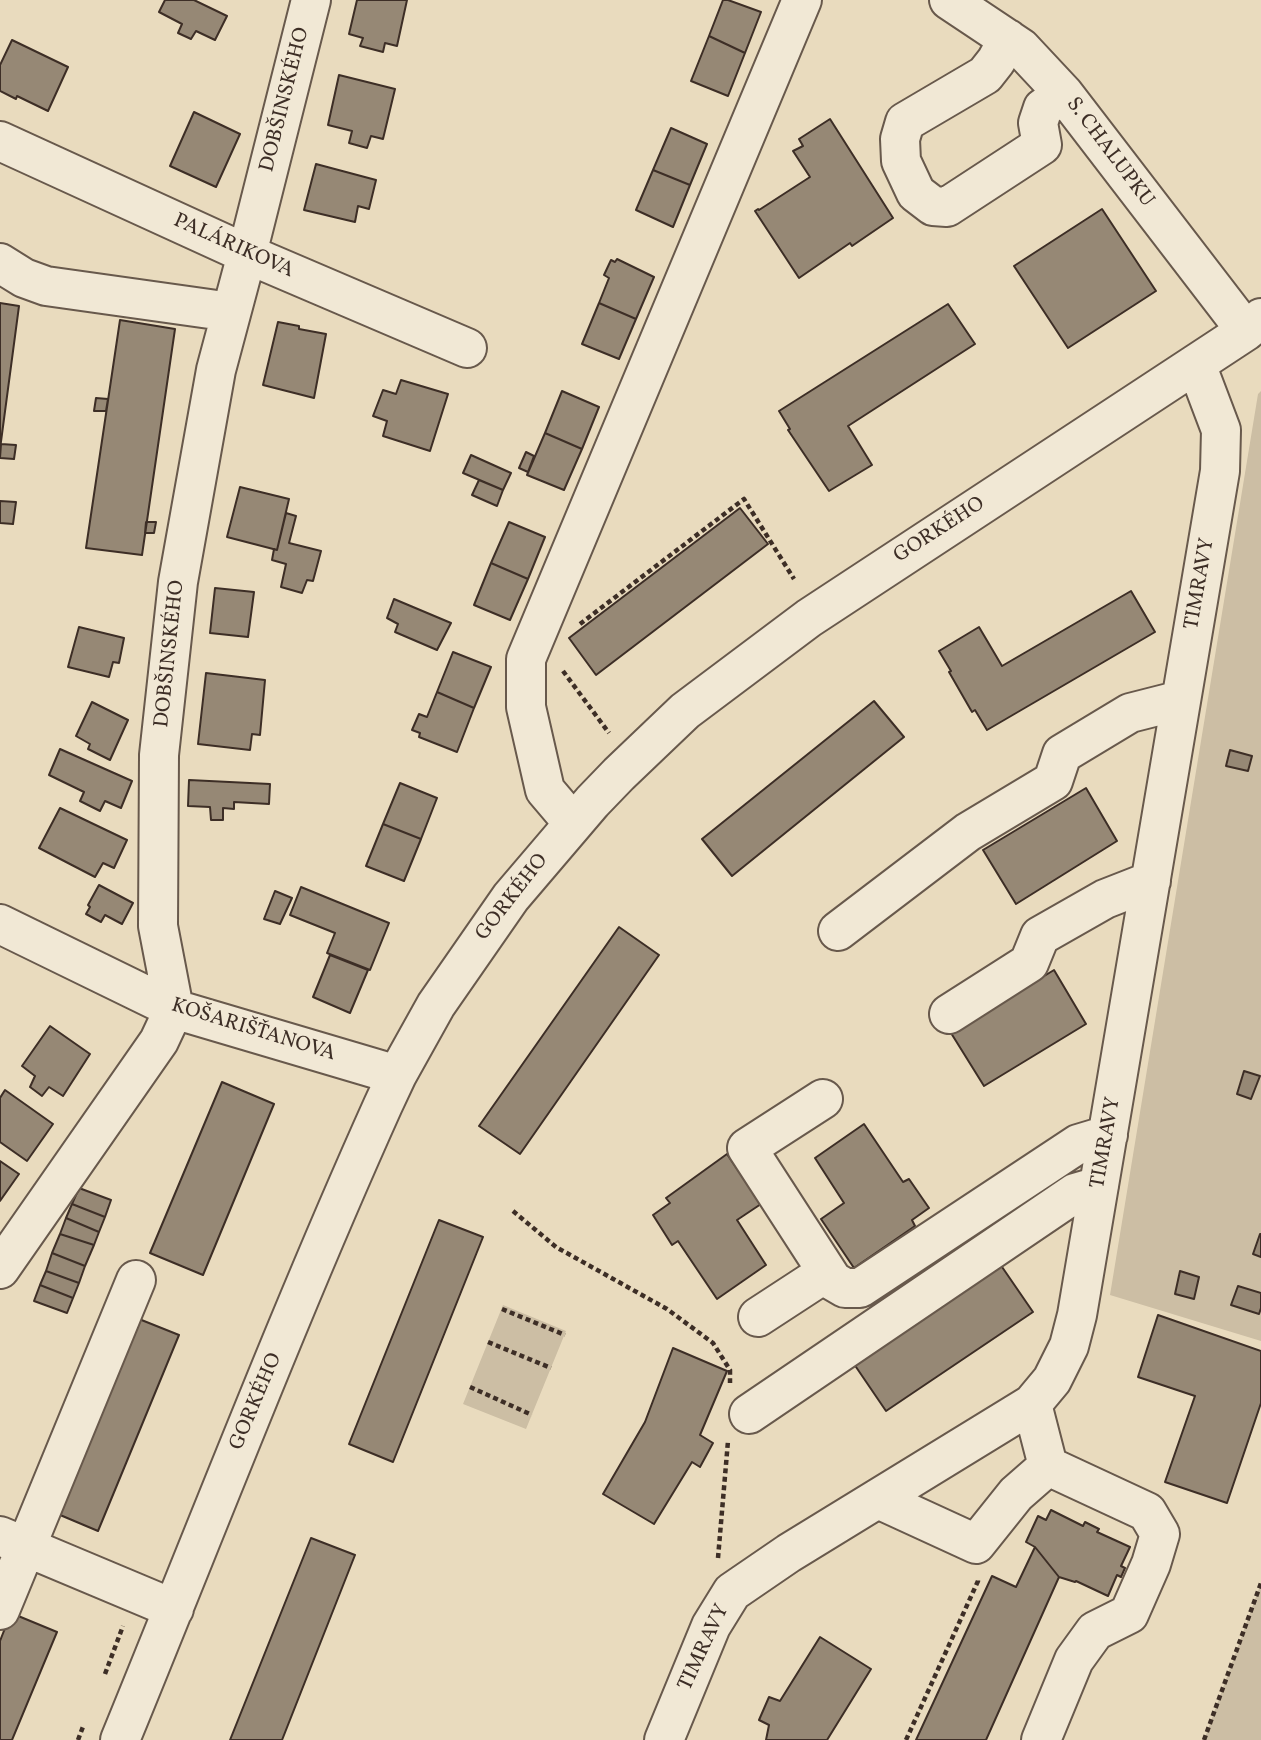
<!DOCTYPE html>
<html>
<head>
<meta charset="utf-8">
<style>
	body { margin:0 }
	canvas { display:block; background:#e9dbbe }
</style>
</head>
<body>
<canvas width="1261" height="1740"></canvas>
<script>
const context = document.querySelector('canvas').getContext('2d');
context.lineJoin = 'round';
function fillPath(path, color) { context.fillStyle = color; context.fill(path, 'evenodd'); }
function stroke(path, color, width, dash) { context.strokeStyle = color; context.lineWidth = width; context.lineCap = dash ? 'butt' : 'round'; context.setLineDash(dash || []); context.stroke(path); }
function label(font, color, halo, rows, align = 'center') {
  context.font = font + ' Vollkorn,serif'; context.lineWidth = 5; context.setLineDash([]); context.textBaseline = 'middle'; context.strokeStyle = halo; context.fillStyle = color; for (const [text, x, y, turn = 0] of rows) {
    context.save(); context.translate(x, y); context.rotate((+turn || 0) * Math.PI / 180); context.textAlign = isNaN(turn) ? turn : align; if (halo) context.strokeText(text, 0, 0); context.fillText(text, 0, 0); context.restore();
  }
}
fillPath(new Path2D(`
	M1261 391V1341L1110 1295 1258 394Z
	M503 1305 566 1331 526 1429 463 1404Z
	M1261 1583V1740H1204Z`), '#ccbea4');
const building = new Path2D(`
	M165 0H194L227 16 215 40 196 31 191 39 178 33 182 24 159 12Z
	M357 0H407L397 46 385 43 383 52 360 46 363 38 349 34Z
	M723 0H728L761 12 745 53 709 36Z
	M709 36 745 53 728 96 691 81Z
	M12 40 68 67 48 111 17 96 16 99 0 91V65Z
	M339 75 395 89 383 139 371 136 367 148 349 143 352 131 328 125Z
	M194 112 240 134 216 187 170 166Z
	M830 119 893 218 852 246 850 243 799 278 755 211 758 209 759 210 810 177 793 151 803 146 799 139Z
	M671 128 707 144 690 185 653 170Z
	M316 164 376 180 369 209 358 206 355 222 304 210Z
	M653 170 690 185 673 227 636 210Z
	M1102 209 1156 291 1068 348 1014 266Z
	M617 259 654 277 636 319 599 303 609 278 604 275 611 260 615 262Z
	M0 303 19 306 0 449Z
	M599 303 636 319 619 359 582 344Z
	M948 304 975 344 848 426 872 465 829 491 788 430 790 429 779 411Z
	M120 320 175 329 142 555 86 548Z
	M278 322 299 326V329L326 334 314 398 263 385Z
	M401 380 448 394 430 451 383 436 387 421 373 416 383 390 396 394Z
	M562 391 599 407 582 449 545 433Z
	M96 398 108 399 106 411H94Z
	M545 433 582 449 564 490 527 475Z
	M1 444 16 445 14 459 0 458Z
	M526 452 534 456 528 472 519 468Z
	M471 455 511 473 503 490 463 473Z
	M479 480 503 490 497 506 472 495Z
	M240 487 289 499 277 550 227 537Z
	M0 501 16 502 13 524 0 523Z
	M740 508 768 544 596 675 569 638Z
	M286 513 296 516 289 543 321 551 313 581 307 580 302 593 281 587 286 564 272 560 274 549 277 550Z
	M146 522H156L154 533H145Z
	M509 522 545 537 528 579 491 563Z
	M491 563 528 579 510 620 474 605Z
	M215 588 254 592 248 637 210 633Z
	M1131 591 1155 632 987 730 975 710 972 712 949 672 951 671 939 651 979 627 1002 666Z
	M394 599 451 623 437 650 395 632 398 624 387 618Z
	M79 627 124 638 119 663 113 662 109 677 68 667Z
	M453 652 491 667 474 708 437 692Z
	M206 673 265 680 260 735 252 734 250 750 198 744Z
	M437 692 474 708 457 752 419 737 420 733 412 730 419 714 427 717Z
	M874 701 904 737 732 876 702 839Z
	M92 702 128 720 110 760 88 749 90 744 76 736Z
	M60 749 132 781 121 808 105 801 100 811 80 801 84 792 49 775Z
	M1230 750 1252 756 1248 771 1226 766Z
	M189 780 270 784 269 804 234 802V809L223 808V820H211L210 807 188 806Z
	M400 783 437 798 421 839 383 824Z
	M1086 788 1117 841 1016 904 983 850Z
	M60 808 127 840 114 868 103 863 95 877 39 848Z
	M383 824 421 839 404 881 366 866Z
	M99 885 133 903 122 924 105 915 101 922 86 914 90 907 88 905Z
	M301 887 389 923 370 970 327 953 335 933 290 915Z
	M275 891 292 898 280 924 264 919Z
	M619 927 659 955 520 1154 479 1126Z
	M330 955 368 970 350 1013 313 997Z
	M1054 970 1086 1024 984 1086 951 1033Z
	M50 1026 90 1054 63 1096 49 1087 42 1096 30 1087 35 1076 22 1066Z
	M1244 1071 1260 1076 1251 1099 1237 1094Z
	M222 1082 274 1104 203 1275 150 1253Z
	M5 1090 53 1124 27 1161 0 1142V1098Z
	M864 1124 903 1182 909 1179 929 1208 912 1220 915 1226 854 1268 821 1219 844 1203 815 1158Z
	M727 1154 761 1204 737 1220 766 1265 717 1299 678 1241 672 1245 653 1215 670 1203 666 1198Z
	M0 1161 19 1174 0 1201Z
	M79 1188 111 1200 105 1217 72 1204Z
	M72 1204 105 1217 99 1232 66 1218Z
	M66 1218 99 1232 94 1245 60 1234Z
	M439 1220 483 1237 393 1462 349 1444Z
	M60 1234 94 1245 85 1266 52 1253Z
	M1260 1234H1261V1257L1253 1254Z
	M52 1253 85 1266 79 1283 46 1271Z
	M1000 1264 1033 1312 886 1411 854 1364Z
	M46 1271 79 1283 73 1298 40 1285Z
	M1180 1271 1199 1277 1194 1299 1175 1294Z
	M40 1285 73 1298 67 1313 34 1301Z
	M1238 1286 1261 1293V1308L1259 1314 1231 1305Z
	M1158 1315 1261 1351V1403L1227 1503 1165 1482 1195 1396 1138 1377Z
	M134 1317 179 1335 98 1531 53 1512Z
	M673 1348 727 1371 700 1435 713 1443 700 1467 692 1462 654 1524 603 1494 645 1422Z
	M1051 1510 1083 1526 1085 1522 1099 1529 1097 1532 1130 1547 1121 1566 1125 1568 1121 1577 1117 1575 1108 1596 1076 1581 1075 1582 1059 1577 1035 1547 1026 1542 1038 1516 1046 1520Z
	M311 1538 355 1555 282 1740H230Z
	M1035 1547 1059 1577 986 1740H916L992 1576 1016 1587Z
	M11 1613 57 1632 12 1740H0V1641Z
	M820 1637 871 1669 827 1740H766L769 1725 759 1720 769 1697 780 1701Z`);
fillPath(building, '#968875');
stroke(building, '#3d2e26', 2);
const minor = new Path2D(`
	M949 0 1021 48 1064 94 1246 331
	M1008 39 996 61 985 75 905 122 900 139 901 161 916 193 933 206 947 207 1042 145 1038 123 1043 108 1064 94
	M0 141 247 254 467 348
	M0 263 24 278 46 286 231 312
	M573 823 545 790 526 707V659L802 0
	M0 924 174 1009 397 1075
	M838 931 968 832 1053 781 1062 754 1130 713 1181 700
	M949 1014 1029 963 1040 936 1105 899 1151 881
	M823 1099 747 1148 833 1281 845 1288H860L1078 1144 1108 1135
	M0 1269 159 1041 174 1009 158 926 159 755 178 582 216 370 247 254 311 0
	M758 1317 827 1272
	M1032 1404 1048 1466 1147 1512 1160 1534 1151 1564 1129 1614 1095 1631 1074 1660 1041 1740
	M749 1414 1075 1193 1099 1186
	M878 1499 976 1544 1016 1494 1048 1466
	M0 1536 174 1609
	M0 1610 136 1280
	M120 1740C207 1528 289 1314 383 1105L397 1075 436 1005 511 897 592 802 619 774 685 711 809 618 1246 331 1261 318
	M664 1740 711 1626 732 1592 789 1553 1032 1404 1052 1380 1069 1346 1077 1315 1220 471 1221 430 1196 364`);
stroke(minor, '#68594c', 42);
stroke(new Path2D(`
	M580 624 744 499 794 579
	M563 671 609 733
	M513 1211 556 1247 667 1309 713 1343 730 1370V1383
	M502 1309 565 1335
	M488 1342 551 1368
	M470 1387 532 1415
	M718 1558 728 1441
	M105 1674 123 1626
	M78 1740 84 1724
	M906 1740 978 1581V1578
	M1204 1740 1261 1583`), '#3d2e26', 4.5, [5, 3.5]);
stroke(minor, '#f1e8d5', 38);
label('21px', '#3d2e26', '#f1e8d5', [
	["DOBŠINSKÉHO",286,100,-76],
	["S. CHALUPKU",1109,153,53],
	["PALÁRIKOVA",233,247,24],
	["GORKÉHO",940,531,-33],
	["TIMRAVY",1201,584,-80],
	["DOBŠINSKÉHO",171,654,-84],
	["GORKÉHO",513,898,-52],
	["KOŠARIŠŤANOVA",253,1031,17],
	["TIMRAVY",1107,1143,-80],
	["GORKÉHO",257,1402,-67],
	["TIMRAVY",705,1648,-65]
]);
</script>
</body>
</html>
